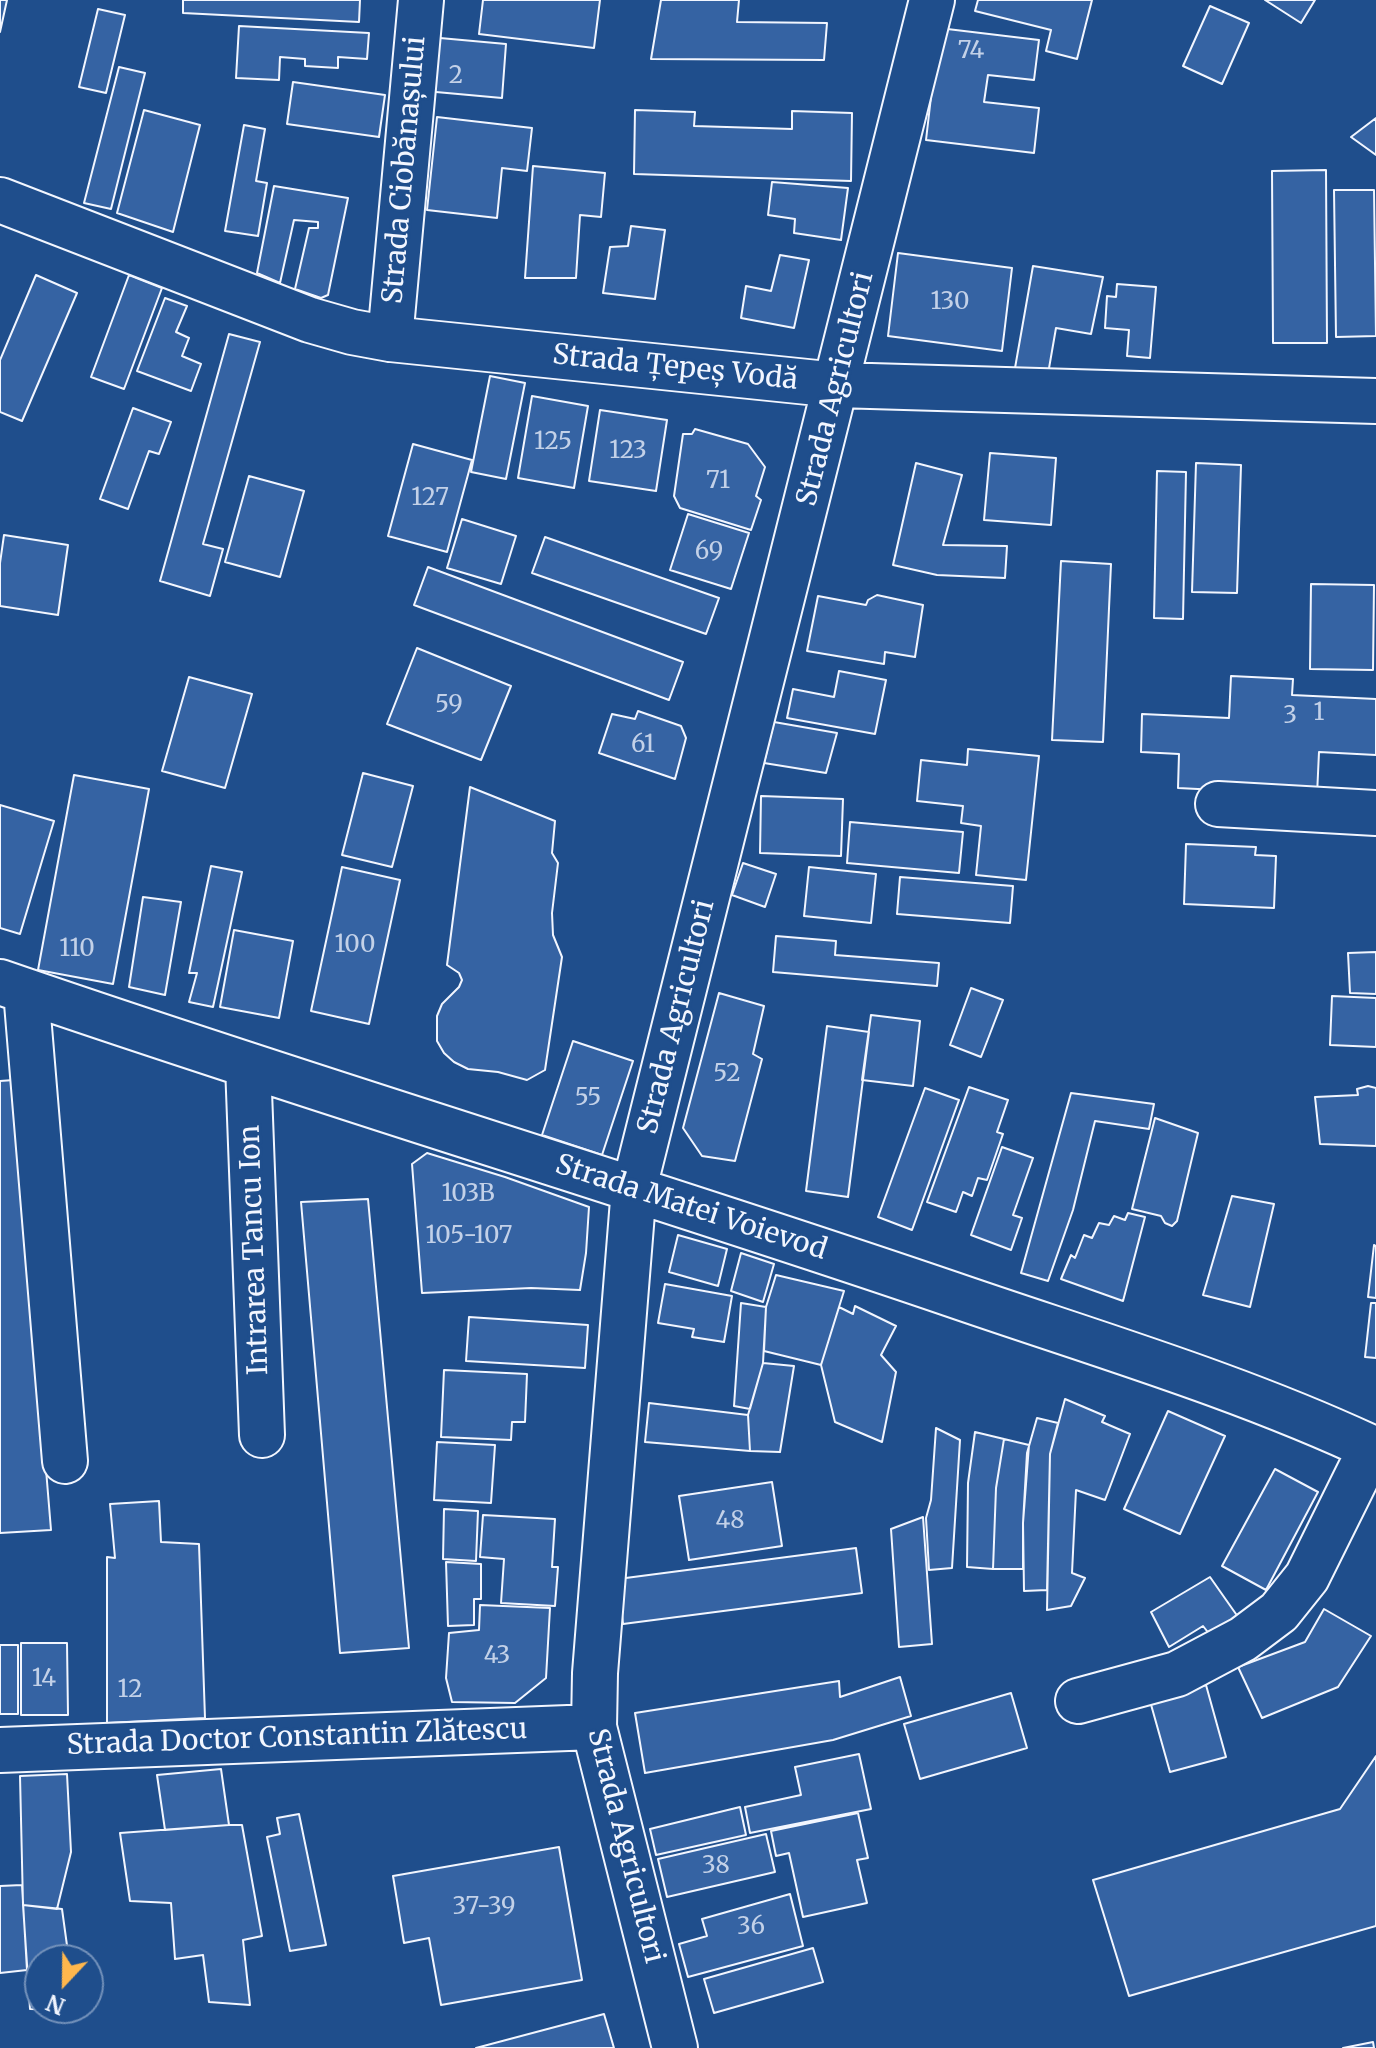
<!DOCTYPE html>
<html>
<head>
<meta charset="utf-8">
<style>
	body { margin:0 }
	#map { position:relative; width:1376px; height:2048px; overflow:hidden; background:#1f4e8c; font-family:Merriweather,serif }
	canvas { display:block }
	.north { position:absolute; left:24px; top:1944px; width:80px; height:80px; box-sizing:border-box; background:#1f4e8c; border:2px solid #7391ba; border-radius:50%; rotate:202deg; font-size:22px; font-weight:700; line-height:32px; text-align:center; color:#f2f6ff }
	.north::after { content:''; display:block; margin:auto; width:28px; height:36px; background:#ffb74d; clip-path:polygon(50% 0,100% 100%,50% 72%,0 100%) }
</style>
</head>
<body>
<div id="map">
<canvas width="1376" height="2048"></canvas>
<div class="north">N</div>
</div>
<script>
const context = document.querySelector('canvas').getContext('2d');
context.lineJoin = 'round';
function fillPath(path, color) { context.fillStyle = color; context.fill(path, 'evenodd'); }
function stroke(path, color, width, dash) { context.strokeStyle = color; context.lineWidth = width; context.lineCap = dash ? 'butt' : 'round'; context.setLineDash(dash || []); context.stroke(path); }
function label(font, color, halo, rows, align = 'center') {
  context.font = font + ' Merriweather,serif'; context.lineWidth = 6; context.setLineDash([]); context.textBaseline = 'middle'; context.strokeStyle = halo; context.fillStyle = color; for (const [text, x, y, turn = 0] of rows) {
    context.save(); context.translate(x, y); context.rotate((+turn || 0) * Math.PI / 180); context.textAlign = isNaN(turn) ? turn : align; if (halo) context.strokeText(text, 0, 0); context.fillText(text, 0, 0); context.restore();
  }
}
const building = new Path2D(`
	M0 0H7L0 32Z
	M183 0H360L359 22 183 13Z
	M483 0H600L594 48 479 34Z
	M661 0H739L737 22 827 23 824 60 651 59Z
	M978 0H1092L1077 59 1046 51 1051 30 975 11Z
	M1265 0H1315L1301 23Z
	M1210 6 1249 23 1222 84 1183 66Z
	M98 9 125 15 106 93 79 87Z
	M239 26 369 33 367 59 338 57V68L305 66V59L280 57 279 80 236 78Z
	M939 28 1039 40 1034 80 988 75 984 102 1039 108 1034 153 926 140Z
	M429 37 506 44 502 98 425 91Z
	M119 67 145 73 111 209 84 203Z
	M293 82 385 95 379 137 287 124Z
	M144 110 200 125 173 232 117 213Z
	M635 110 695 112 694 126 792 129V111L852 113 851 181 634 174Z
	M437 117 532 128 527 171 502 168 497 218 427 210Z
	M1376 118V155L1351 137Z
	M244 125 265 129 256 181 267 183 258 236 225 231Z
	M533 166 605 173 601 217 580 215 576 278H525Z
	M1326 170 1327 343H1273L1272 171Z
	M772 182 848 188 841 240 794 233 795 219 768 215Z
	M274 186 348 198 328 295 321 298 295 289 309 228H318V222L294 220 280 283 257 273Z
	M1334 190H1374L1376 336 1336 337Z
	M631 226 665 230 655 299 603 293 610 247 628 246Z
	M898 253 1012 268 1002 351 888 336Z
	M780 255 809 260 794 328 741 318 746 286 771 291Z
	M1033 266 1103 277 1091 334 1056 328 1048 374 1015 368Z
	M36 275 77 293 22 421 0 412V360Z
	M129 275 162 288 124 389 91 377Z
	M1117 284 1156 287 1150 358 1127 356 1129 330 1105 328 1107 296 1116 297Z
	M165 298 187 306 176 332 189 338 182 356 201 364 191 391 137 371Z
	M229 334 260 342 203 544 223 549 210 596 160 581Z
	M490 376 525 383 506 479 471 472Z
	M532 396 588 406 574 488 518 478Z
	M133 408 171 422 159 454 149 451 128 509 100 499Z
	M600 410 667 420 656 491 589 481Z
	M695 429 748 444 765 467 756 496 761 500 751 530 680 508 674 496 683 434H692Z
	M413 444 472 460 447 552 388 536Z
	M990 453 1056 458 1051 525 984 520Z
	M916 463 962 475 943 545 1007 546 1005 578 937 575 893 565Z
	M1196 463 1241 465 1237 593 1192 592Z
	M1157 471 1186 472 1183 619 1154 618Z
	M249 476 304 491 280 577 225 562Z
	M688 514 749 533 731 589 670 570Z
	M462 519 516 536 501 584 447 568Z
	M4 535 68 545 58 615 0 606V563Z
	M545 537 719 598 706 634 532 573Z
	M1061 561 1111 564 1103 742 1052 740Z
	M428 567 683 662 669 700 414 605Z
	M1311 584 1374 585 1373 670 1310 669Z
	M877 595 923 605 915 657 885 652 884 664 807 651 818 596 866 605 868 600Z
	M417 648 511 686 481 760 387 724Z
	M839 671 886 680 875 734 787 718 793 689 834 697Z
	M1231 676 1293 679 1292 695 1376 699V755L1319 752 1317 795 1178 788 1179 754 1141 752 1142 714 1229 718Z
	M189 677 252 694 225 788 162 771Z
	M638 711 681 726 686 738 675 779 599 753 612 714 635 719Z
	M774 722 837 733 826 773 764 763Z
	M968 749 1039 756 1026 880 976 875 981 826 961 823 963 806 917 801 921 760 967 765Z
	M363 773 413 786 392 867 342 855Z
	M74 775 149 789 113 984 38 970Z
	M470 787 555 821 552 853 558 863 552 913 553 935 562 957 545 1070 527 1080 498 1072 468 1069 454 1062 444 1053 437 1041V1016L442 1004 459 987 462 980 459 973 447 965Z
	M761 796 843 799 841 856 760 853Z
	M0 805 54 821 20 934 0 928Z
	M850 822 963 832 959 873 847 863Z
	M1186 844 1256 847 1255 855 1276 856 1274 908 1184 904Z
	M743 863 776 874 765 907 732 895Z
	M211 866 242 872 213 1007 189 1002 197 973H189Z
	M342 867 400 880 369 1024 311 1011Z
	M809 867 876 874 871 923 804 916Z
	M900 877 1013 886 1010 923 897 914Z
	M143 897 181 902 165 995 129 987Z
	M234 930 293 941 279 1018 220 1007Z
	M776 936 836 941 835 955 939 963 937 986 773 972Z
	M1376 952V994L1350 993 1348 953Z
	M971 988 1003 1000 981 1057 950 1045Z
	M719 993 764 1006 753 1054 762 1059 735 1161 702 1156 683 1128Z
	M1332 996 1376 998V1047L1330 1045Z
	M871 1015 920 1021 913 1086 862 1080Z
	M827 1026 869 1032 848 1197 806 1191Z
	M573 1041 633 1061 602 1155 542 1135Z
	M14 1080 51 1530 0 1533V1081Z
	M1368 1086 1376 1088V1146L1320 1144 1315 1097 1358 1095 1357 1089Z
	M969 1087 1008 1100 997 1132 1003 1134 987 1180 978 1178 972 1196 963 1192 956 1212 927 1202Z
	M925 1088 959 1100 912 1230 878 1217Z
	M1071 1093 1154 1104 1149 1129 1095 1121 1073 1210 1048 1281 1021 1273Z
	M1155 1118 1198 1133 1177 1221 1172 1226 1165 1223 1161 1216 1132 1209Z
	M1002 1147 1033 1158 1013 1215 1022 1218 1011 1250 971 1235Z
	M427 1153 505 1177 589 1207 586 1253 580 1290 531 1288 422 1293 412 1164Z
	M1232 1196 1274 1204 1250 1307 1203 1295Z
	M368 1199 409 1648 340 1653 301 1202Z
	M1128 1213 1145 1217 1123 1301 1061 1279 1071 1255 1075 1258 1084 1235 1092 1238 1099 1223 1109 1225 1114 1216 1125 1220Z
	M678 1235 727 1249 718 1286 669 1272Z
	M1374 1245 1376 1246V1298L1368 1297Z
	M741 1253 774 1264 763 1302 731 1291Z
	M776 1275 844 1291 821 1365 764 1351 766 1307Z
	M665 1284 732 1296 724 1342 692 1337 694 1329 658 1323Z
	M741 1303 766 1307 763 1363 750 1409 734 1406Z
	M1371 1303H1376V1358L1365 1357Z
	M855 1306 896 1326 881 1355 896 1372 882 1442 835 1422 821 1365 839 1307 853 1314Z
	M469 1317 588 1325 585 1368 466 1361Z
	M763 1363 794 1366 780 1452 750 1451 748 1415Z
	M444 1370 527 1374 525 1422H512L511 1440 441 1437Z
	M1065 1399 1105 1416 1102 1422 1130 1434 1105 1500 1076 1490 1072 1573 1085 1578 1071 1606 1047 1610 1050 1454Z
	M649 1403 748 1415 750 1451 645 1442Z
	M1168 1411 1225 1436 1180 1534 1124 1509Z
	M1037 1418 1058 1423 1050 1454 1047 1590 1024 1591 1023 1523 1027 1453Z
	M936 1428 960 1440 952 1568 929 1570 926 1518 931 1500Z
	M975 1432 1004 1439 996 1488 993 1569 967 1567 968 1483Z
	M1004 1439 1029 1445 1023 1523V1569H993L996 1488Z
	M437 1442 495 1445 491 1503 434 1500Z
	M1275 1469 1318 1492 1266 1590 1222 1566Z
	M772 1482 782 1546 689 1560 679 1496Z
	M159 1501 161 1542 199 1544 205 1718 107 1723V1557L115 1558 110 1504Z
	M444 1509 478 1511 476 1561 443 1559Z
	M483 1515 555 1519 552 1567H558L555 1606 501 1603 504 1559 480 1557Z
	M923 1517 932 1644 899 1647 891 1529Z
	M856 1548 862 1593 623 1624 618 1579Z
	M446 1562 481 1564V1599H474V1625L448 1626Z
	M1210 1577 1243 1624 1214 1640 1203 1626 1169 1647 1151 1612Z
	M480 1605 550 1608 546 1678 515 1703 452 1702 446 1678 449 1633 479 1630Z
	M1324 1609 1371 1636 1338 1687 1262 1718 1238 1667 1305 1642Z
	M21 1643H67L68 1715H21Z
	M0 1645H18V1714H0Z
	M900 1677 911 1716 833 1740 645 1773 635 1713 839 1681 840 1697Z
	M1206 1685 1226 1757 1170 1772 1150 1701Z
	M1011 1693 1027 1748 920 1779 904 1724Z
	M859 1754 871 1809 750 1833 745 1807 801 1795 795 1767Z
	M1376 1756V1926L1129 1996 1093 1880 1340 1809Z
	M221 1769 229 1825 165 1830 157 1775Z
	M67 1774 71 1852 57 1909 23 1905 20 1776Z
	M740 1807 746 1835 656 1855 650 1829Z
	M858 1813 868 1858 857 1860 867 1903 803 1917 789 1853 776 1856 771 1831Z
	M299 1814 326 1945 290 1951 267 1837 280 1834 277 1818Z
	M229 1825H242L262 1936 243 1940 250 2005 209 2002 203 1955 175 1959 171 1903 130 1901 120 1833Z
	M766 1834 775 1872 667 1897 658 1859Z
	M559 1847 582 1980 441 2005 429 1938 404 1943 393 1876Z
	M22 1885 27 1970 0 1973V1886Z
	M790 1894 803 1946 688 1977 679 1944 707 1936 702 1919Z
	M23 1905 62 1909 69 1960H40V2008L75 2010 30 2009Z
	M813 1948 823 1982 714 2013 704 1979Z
	M604 2014 614 2048H476Z
	M1373 2042 1374 2048H1343Z`);
fillPath(building, '#3563a3');
stroke(building, '#f2f6ff', 2);
const minor = new Path2D(`
	M0 200 310 320 352 332 390 339 837 385 1376 401
	M390 339 421 0
	M1218 804 1376 813
	M0 982C315 1091 635 1186 951 1294 1093 1343 1240 1386 1376 1450
	M26 991 65 1461
	M248 1065 262 1435
	M1078 1701 1177 1674 1243 1639 1279 1612 1307 1577 1371 1448
	M0 1750 594 1727
	M675 2048 594 1727 595 1673 634 1188 932 0`);
stroke(minor, '#f2f6ff', 48);
stroke(minor, '#1f4e8c', 44);
label('24px', '#c3d1e8', null, [
	["74",971,51],
	["2",456,76],
	["130",950,302],
	["125",553,442],
	["123",628,451],
	["71",718,481],
	["127",430,498],
	["69",709,552],
	["59",449,705],
	["1",1319,713],
	["3",1290,716],
	["61",643,745],
	["100",355,945],
	["110",77,949],
	["52",727,1074],
	["55",588,1098],
	["103B",468,1194],
	["105-107",469,1236],
	["48",730,1521],
	["43",497,1656],
	["14",44,1679],
	["12",130,1690],
	["38",716,1866],
	["37-39",484,1907],
	["36",751,1927]
]);
label('28px', '#f2f6ff', '#1f4e8c', [
	["Strada Ciobănașului",405,170,-85],
	["Strada Țepeș Vodă",675,368,6],
	["Strada Agricultori",836,389,-76],
	["Strada Agricultori",677,1017,-76],
	["Strada Matei Voievod",691,1208,18],
	["Intrarea Tancu Ion",255,1250,-92],
	["Strada Doctor Constantin Zlătescu",297,1738,-2],
	["Strada Agricultori",625,1846,76]
]);
</script>
</body>
</html>
